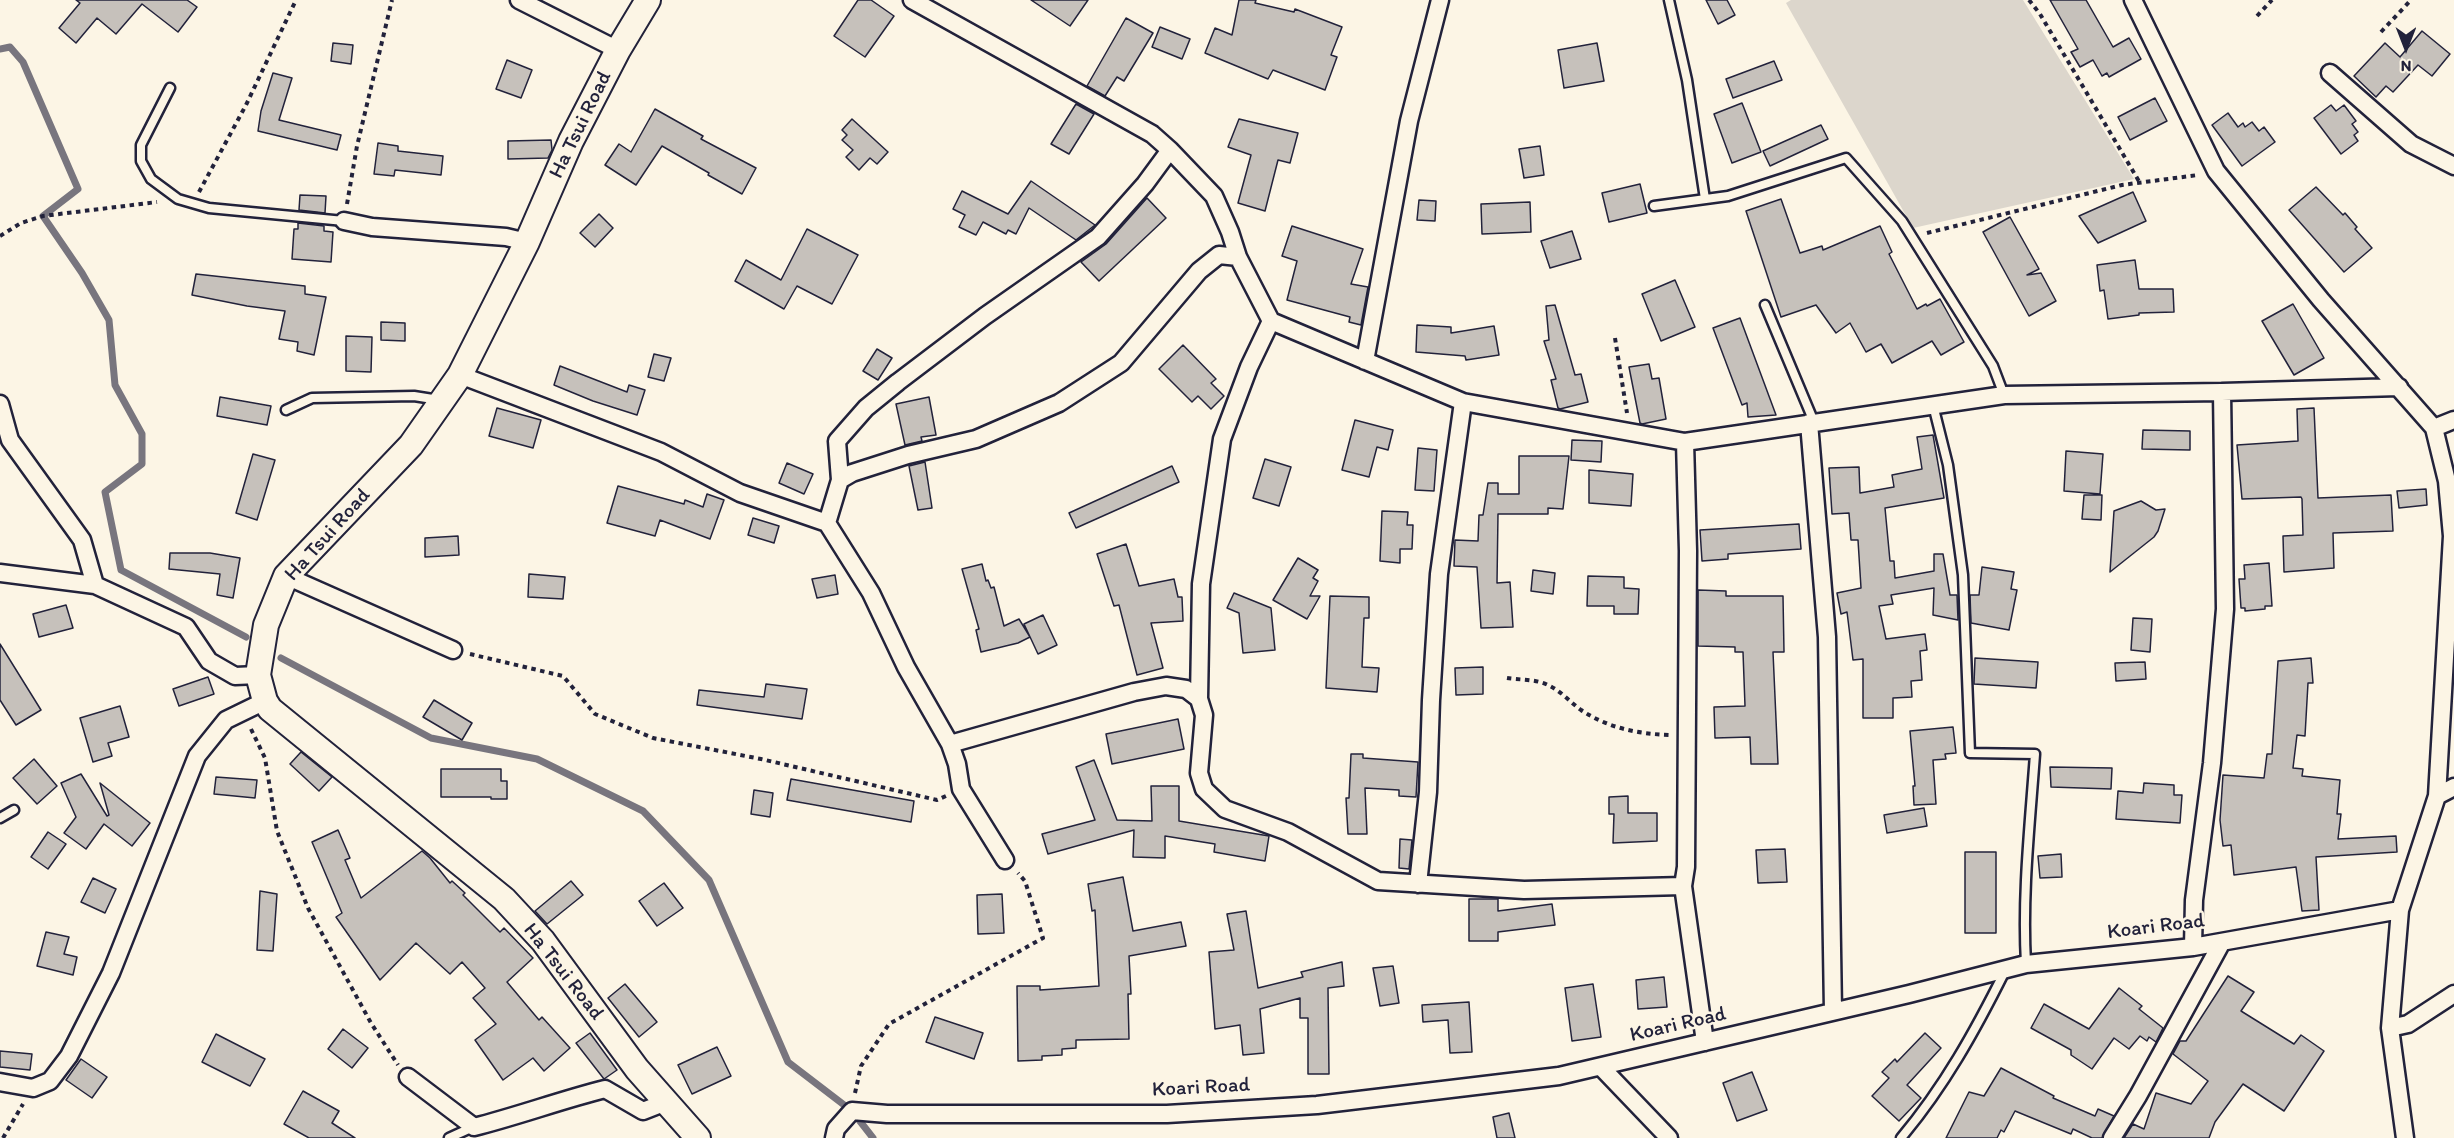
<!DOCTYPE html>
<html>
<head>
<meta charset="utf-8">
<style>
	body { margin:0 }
	#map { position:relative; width:2454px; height:1138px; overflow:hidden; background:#fcf5e5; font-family:Itim,sans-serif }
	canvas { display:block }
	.north { position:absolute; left:2376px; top:18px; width:60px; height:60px; -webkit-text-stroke:4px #fcf5e5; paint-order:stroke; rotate:180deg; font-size:16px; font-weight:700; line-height:24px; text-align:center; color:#22223b }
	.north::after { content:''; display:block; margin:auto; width:21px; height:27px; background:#22223b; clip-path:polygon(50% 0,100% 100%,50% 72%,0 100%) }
</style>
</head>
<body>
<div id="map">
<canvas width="2454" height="1138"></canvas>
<div class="north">N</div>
</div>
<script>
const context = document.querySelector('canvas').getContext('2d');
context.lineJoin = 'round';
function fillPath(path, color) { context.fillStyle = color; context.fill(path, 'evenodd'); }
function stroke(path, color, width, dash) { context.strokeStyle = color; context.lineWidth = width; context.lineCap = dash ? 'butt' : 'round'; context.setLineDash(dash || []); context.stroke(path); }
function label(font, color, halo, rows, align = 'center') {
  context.font = font + ' Itim,sans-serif'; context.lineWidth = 5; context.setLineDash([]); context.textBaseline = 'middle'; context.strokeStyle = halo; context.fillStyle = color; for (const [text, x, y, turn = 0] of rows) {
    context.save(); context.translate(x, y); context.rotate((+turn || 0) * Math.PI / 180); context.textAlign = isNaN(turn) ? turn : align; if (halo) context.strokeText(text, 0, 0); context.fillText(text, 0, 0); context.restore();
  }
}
fillPath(new Path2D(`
	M1791 0H2023L2134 179 1913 228 1786 3Z`), '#dcd6cc');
stroke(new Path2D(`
	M0 49 10 47 23 62 78 189 43 216 82 273 109 320 115 385 142 434V464L105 492 121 570 246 637
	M281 658 431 738 537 759 643 811 709 880 788 1062 852 1111 873 1138`), '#78757e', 7);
const building = new Path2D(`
	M76 0H187L197 7 178 32 142 4 116 34 97 18 76 43 59 28 80 3Z
	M858 0H871L894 16 865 57 834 36Z
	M1031 0H1088L1070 26Z
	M1239 0H1256L1255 3 1294 12 1295 9 1342 27 1331 55 1337 57 1325 90 1273 70 1268 79 1205 53 1215 28 1232 35Z
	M1706 0H1727L1735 15 1718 24Z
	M2050 0H2086L2113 47 2129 38 2141 59 2109 77 2107 73 2102 76 2093 60 2080 67 2071 52 2078 49Z
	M1126 18 1153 33 1124 81 1117 77 1105 96 1087 86Z
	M1160 27 1190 39 1182 59 1152 47Z
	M2422 31 2450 54 2432 76 2418 65 2393 92 2386 86 2376 97 2354 76 2385 43 2400 57Z
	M333 43 353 45 351 64 331 61Z
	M1597 43 1604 81 1564 88 1558 50Z
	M507 60 532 70 521 98 496 89Z
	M1774 61 1782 80 1733 98 1726 79Z
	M273 73 292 78 279 120 341 135 337 150 258 131 261 111Z
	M2155 98 2167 121 2130 140 2118 117Z
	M1742 103 1761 152 1732 163 1714 114Z
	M1076 104 1094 114 1069 154 1051 144Z
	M2331 105 2336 111 2344 105 2356 121 2352 124 2358 132 2354 135 2358 141 2341 154 2314 118Z
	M655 109 703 136 701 139 756 168 742 194 708 175 709 173 662 146 636 185 605 165 619 144 631 152Z
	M2228 113 2238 127 2243 123 2245 127 2252 122 2259 131 2264 127 2275 142 2242 166 2212 125Z
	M852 119 888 152 877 164 870 158 859 170 846 157 853 150 842 140 847 135 842 130Z
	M1239 119 1298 133 1290 163 1278 160 1265 211 1238 203 1251 155 1228 147Z
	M1821 125 1828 139 1770 166 1763 151Z
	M551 140 552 150 548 158 508 159V141Z
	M378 143 398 146V151L443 156 441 175 395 170 394 176 374 174Z
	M1540 146 1544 175 1524 178 1519 149Z
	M1031 181 1095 225 1076 240 1029 208 1016 234 1008 230 1006 234 983 222 976 235 959 227 965 215 953 209 962 191 1008 214Z
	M1640 184 1647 213 1609 222 1602 193Z
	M2316 187 2343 215 2345 213 2357 227 2355 229 2372 248 2344 272 2289 210Z
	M2133 192 2146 221 2098 243 2079 216Z
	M300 195 326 196 325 213 299 210Z
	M1147 198 1166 218 1099 281 1081 262 1106 244Z
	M1781 199 1800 253 1822 246 1823 250 1880 226 1892 252 1889 254 1917 309 1926 304 1927 306 1940 299 1964 342 1941 355 1932 341 1892 363 1881 344 1866 352 1850 323 1836 333 1816 305 1781 317 1746 211Z
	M1419 200 1436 201 1435 221 1417 220Z
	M1530 202 1531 232 1482 234 1481 204Z
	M599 214 613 228 595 247 580 233Z
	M2010 217 2039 269 2027 275 2041 273 2056 301 2029 316 1983 232Z
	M298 223 324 226V231L333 232 331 262 292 259 294 229H298Z
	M1292 226 1363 249 1351 284 1368 287 1361 325 1349 322 1350 317 1287 300 1297 261 1282 256Z
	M807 229 858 255 832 304 797 286 784 309 735 281 746 260 781 280Z
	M1572 231 1581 259 1550 268 1541 241Z
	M2135 260 2139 289H2173L2174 312 2139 313V315L2108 319 2104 290 2100 291 2097 265Z
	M196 274 305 286V294L326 297 314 355 297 351 298 342 279 339 285 311 247 306 192 295Z
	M1675 280 1695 327 1661 341 1642 294Z
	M2293 304 2324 358 2294 375 2262 321Z
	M1555 305 1575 375 1581 374 1588 402 1560 409 1558 408 1551 380 1556 379 1544 341 1549 340 1546 306Z
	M1740 318 1776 415 1748 417 1747 403 1742 405 1713 328Z
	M381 322 405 323V341L381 340Z
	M1417 325 1451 327V333L1494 326 1499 355 1466 360 1465 356 1416 352Z
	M346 336 372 337 371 372 346 371Z
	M1183 345 1216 379 1211 383 1224 396 1211 409 1198 396 1192 402 1159 369Z
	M877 349 892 358 878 380 863 371Z
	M654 354 671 358 664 381 648 377Z
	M1649 364 1652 379 1659 378 1666 419 1642 424 1640 423 1629 367Z
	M560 366 627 392 629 385 645 390 637 415 593 401 554 385Z
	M220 397 271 406 267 425 217 416Z
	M929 397 936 435 921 437 922 441 905 445 896 404Z
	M497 408 541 420 533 448 489 436Z
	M2314 408 2318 498 2391 495 2393 531 2333 533 2334 568 2284 572 2283 536 2303 535 2302 499 2301 497 2242 499 2237 445 2298 441 2297 409Z
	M1355 420 1393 430 1388 450 1377 447 1369 477 1342 470Z
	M2143 430 2190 431V450L2142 449Z
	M1933 435 1944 498 1885 508 1890 561H1894L1895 578 1934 571V554H1943L1950 595H1957L1958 620 1933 615 1934 588 1891 595 1893 604 1879 606 1886 639 1925 634 1927 650 1920 651 1922 680 1911 681 1912 697 1893 698V718H1863V659L1853 660 1847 612 1841 614 1837 593 1861 588 1858 540H1851L1849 513 1832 514 1829 468 1859 467 1860 493 1894 487 1892 475 1922 469 1917 437Z
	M1572 440 1602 441 1601 462 1571 460Z
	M1418 448 1437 450 1434 491 1415 490Z
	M2066 451 2103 454 2100 494 2064 491Z
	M253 454 275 460 257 520 236 513Z
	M1519 456H1569L1563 509 1548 508V514H1498L1497 583 1510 582 1513 627 1481 628 1477 567 1454 566 1455 540 1478 541 1479 515H1483L1488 483H1498V494H1519Z
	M1265 459 1291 467 1279 506 1253 498Z
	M925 462 932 508 918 510 909 466Z
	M787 463 813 474 804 494 779 483Z
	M1172 466 1179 482 1076 528 1069 513Z
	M1589 470 1633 474 1631 506 1589 503Z
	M618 486 684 504 685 500 703 507 707 494 724 500 710 539 660 520 655 536 607 523Z
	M2426 489 2427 505 2399 508 2397 491Z
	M2084 495H2102L2101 520 2082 519Z
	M2141 501 2156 510 2165 509 2158 531 2154 537 2110 572 2114 511Z
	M1382 511 1408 512 1407 525H1413L1412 549H1400V563L1380 561Z
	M753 518 779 526 774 543 748 535Z
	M1799 524 1801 549 1728 554V559L1702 561 1700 530Z
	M458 536 459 555 425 557V538Z
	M1126 544 1139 586 1174 579 1178 597H1182L1183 621 1151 623 1163 668 1137 675 1119 605 1114 606 1097 554Z
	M170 553H210L240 558 233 598 217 595 220 574 169 569Z
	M1298 558 1318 570 1313 578 1318 581 1310 596H1320L1307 619 1273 600Z
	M2269 563 2272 606H2265V609L2245 611V608H2241L2239 579H2245L2244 565Z
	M982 564 986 581 988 580 991 588 994 587 1004 626 1019 619 1030 637 1018 643 981 652 976 630 979 629 962 569Z
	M1982 567 2014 572 2011 589 2017 590 2009 630 1971 623 1970 595H1979Z
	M1533 570 1555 573 1553 594 1531 591Z
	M529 574 565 577 563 599 528 597Z
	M835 575 838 594 817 598 812 579Z
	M1588 576 1624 577V588L1639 589 1638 614H1614V606H1587Z
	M1698 590 1726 591V596H1783L1784 652H1773L1778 764H1751L1750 737 1715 738 1714 707 1745 706 1743 652H1735V647L1698 646Z
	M1234 593 1271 608 1275 650 1243 653 1239 613 1227 608Z
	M1330 596 1369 597V618H1364L1362 667 1379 668 1377 692 1326 688Z
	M66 605 73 628 39 637 33 614Z
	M1043 615 1057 645 1038 654 1024 624Z
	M2133 618 2152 619 2150 652 2131 650Z
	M0 644 41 710 16 725 0 700Z
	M1975 658 2038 662 2036 688 1974 684Z
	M2311 658 2313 683H2308L2305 736 2297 735 2293 768 2303 769 2302 776 2340 780 2337 814H2341L2338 839 2396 836 2397 852 2316 857 2319 910 2302 911 2296 867 2234 875 2231 845 2223 846 2220 820 2223 775 2264 778 2267 754H2272L2278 661Z
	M2145 662 2146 679 2116 681 2115 663Z
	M1483 667V694L1456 695 1455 668Z
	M208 677 214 694 179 706 173 689Z
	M766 684 807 689 802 719 697 705 699 690 764 697Z
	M434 700 472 723 462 740 423 717Z
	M120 706 129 737 108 743 112 756 93 762 80 718Z
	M1178 719 1184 749 1112 764 1106 734Z
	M1953 727 1956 753 1945 754 1946 759 1933 760 1936 804 1914 805 1913 786H1915L1910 731Z
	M301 752 332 777 319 791 290 764Z
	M1351 754H1363V758L1418 762 1416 797 1399 796V790L1365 788 1367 834H1348L1346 798H1349Z
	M34 759 57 786 37 804 13 778Z
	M1094 760 1117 820 1152 821 1151 786H1179V821L1269 836 1265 861 1214 852 1215 844 1165 836V858L1133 857 1134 830 1048 854 1042 834 1095 820 1076 767Z
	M2050 767 2112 768 2111 789 2051 787Z
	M441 769H501V781H507V799H491V797H441Z
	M81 774 107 816 109 815 100 783 150 823 132 846 104 824 86 849 64 833 76 817 61 783Z
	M216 777 257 780 255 798 214 794Z
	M791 779 914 801 911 822 787 800Z
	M2144 783 2174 785V795H2182L2180 823 2116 819 2118 791 2143 793Z
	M754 790 773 793 770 817 751 814Z
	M1628 796V813H1657V841L1613 843 1614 814H1609V797Z
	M1924 808 1927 826 1887 833 1884 815Z
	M338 830 350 858 345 860 361 898 422 851 430 858 450 883 452 881 465 893 463 895 500 932 504 928 533 958 507 982 539 1020 542 1017 570 1048 544 1071 533 1058 503 1080 475 1040 496 1024 473 998 485 988 462 962 450 974 416 943 380 980 336 917 342 913 312 842Z
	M48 832 66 844 48 869 31 857Z
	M1400 839 1412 840 1409 869 1399 868Z
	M1785 849 1787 882 1758 883 1756 850Z
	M1965 852H1996V933H1965Z
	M2061 854 2062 877 2040 878 2038 856Z
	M1123 877 1133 931 1181 922 1186 946 1129 956 1131 994H1128L1129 1039 1076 1040V1048L1062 1049V1055L1042 1056V1060L1018 1061 1017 986H1040V990L1099 986 1095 910 1092 911 1088 884Z
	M93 878 116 889 105 913 81 902Z
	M571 881 583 895 547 924 535 911Z
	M664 883 683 908 657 926 639 901Z
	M260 891 277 894 273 951 257 950Z
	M1002 894 1004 933 978 934 977 895Z
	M1469 899H1498V911L1552 904 1555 925 1498 932V941H1469Z
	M1246 911 1258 988 1303 977 1301 972 1342 962 1344 986 1328 988 1329 1074H1308V1018H1300V998L1260 1009 1264 1053 1243 1055 1240 1025 1215 1029 1209 952 1234 950 1227 914Z
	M46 932 69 937 64 954 77 957 73 975 37 966Z
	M1393 966 1399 1003 1380 1006 1373 968Z
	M2228 976 2254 992 2241 1011 2294 1044 2301 1035 2324 1051 2284 1111 2243 1084 2215 1122 2209 1138H2124L2133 1124 2144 1129 2156 1093 2191 1104 2208 1081 2173 1054 2180 1041H2186Z
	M1664 977 1667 1007 1638 1009 1636 980Z
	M625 984 657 1022 639 1037 608 998Z
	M1593 984 1601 1037 1572 1041 1565 988Z
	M2119 988 2142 1006 2139 1009 2163 1028 2156 1042 2149 1037 2147 1041 2140 1036 2129 1049 2114 1038 2092 1069 2071 1055V1050L2031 1028 2044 1004 2089 1029Z
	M1469 1002 1472 1052 1450 1053 1448 1020 1423 1022 1422 1005Z
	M935 1017 983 1033 974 1059 926 1042Z
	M343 1029 368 1048 352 1068 328 1049Z
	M590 1033 617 1070 604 1079 576 1043Z
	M1925 1033 1941 1048 1907 1085 1921 1098 1899 1121 1872 1096 1889 1078 1882 1072 1895 1059 1897 1062Z
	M216 1034 265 1059 250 1086 202 1062Z
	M717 1047 731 1076 692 1094 678 1065Z
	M0 1051 32 1054 30 1070 0 1067Z
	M81 1059 107 1077 92 1098 66 1080Z
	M2001 1068 2054 1096 2053 1098 2095 1116 2098 1109 2114 1116 2102 1138H2092L2073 1129 2071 1134 2015 1111 2004 1132 2001 1130 1997 1138H1946L1969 1092 1984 1096Z
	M1752 1072 1767 1110 1737 1121 1723 1083Z
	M303 1091 339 1111 332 1123 355 1138H309L284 1124Z
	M1509 1113 1515 1138H1497L1493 1117Z`);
fillPath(building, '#c6c1bb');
stroke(building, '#22223b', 1.5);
const lane = new Path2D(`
	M1669 0 1687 80 1705 199
	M170 88 141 145V161L151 179 178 199 209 208 344 221
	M1654 206 1728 196 1846 158 1902 221 1993 366 2004 395
	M1765 305 1814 422
	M1933 405 1948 465 1963 575 1970 753 2035 754C2030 824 2022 894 2026 964
	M286 410 312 398 414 396 439 400
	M0 818 14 810
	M449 1138 473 1127
	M1901 1138C1944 1087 1975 1031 2005 971`);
const street = new Path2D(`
	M519 0 618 50
	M912 0 1152 134 1170 150 1214 196 1230 232 1238 257 1271 321 1463 402 1685 442 2004 395 2222 392 2399 387
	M2133 0 2216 171 2321 300 2434 428 2447 481 2452 536 2437 796
	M2330 73 2411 144 2454 166
	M344 221 372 227 506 237 527 242
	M1365 361 1409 121 1440 0
	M460 375 661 452 740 493 827 523 871 593 906 667 950 744 1134 692 1166 686 1186 689 1199 699 1204 715 1199 773 1204 789 1225 809 1288 832 1378 881 1524 890 1683 886
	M0 404 10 440 82 540 95 585
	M1809 423 1827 637 1833 1011
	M2434 428 2454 420
	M1685 442 1688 551 1686 867 1683 886 1705 1042
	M840 480 837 441 866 408 898 382 985 316 1098 237 1145 184 1170 150
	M827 523 840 480 852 473 908 455 976 439 1059 403 1121 363 1199 271 1219 255 1238 257
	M0 573 95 585 186 627 209 661 235 676 258 675
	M286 576 453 650
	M1199 699 1201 584 1222 439 1249 367 1271 321
	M950 744 957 764 961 789 1005 860
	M1418 884 1428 792 1431 700 1439 574 1463 402
	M2400 910 2390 1028 2405 1138
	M2193 947 2194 900 2212 763 2225 609 2222 392
	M2390 1028 2408 1024 2454 994
	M1601 1067 1669 1138
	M408 1077 474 1127C518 1116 561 1100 605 1089L643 1111 666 1102
	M0 1082 33 1088 50 1081 69 1056 111 973 197 756 226 720 265 701
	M834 1138 836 1129 852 1111 887 1114H1167L1317 1105 1559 1076 1909 994 2026 964 2193 947 2400 910 2437 796 2454 787
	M2112 1138 2138 1096 2222 942`);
const secondary = new Path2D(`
	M648 0 618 50 571 141 527 242 460 375 411 445 286 576 266 625 258 675 265 701 270 709 504 899 543 941 637 1069 698 1138`);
stroke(lane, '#22223b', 13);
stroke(street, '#22223b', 21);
stroke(secondary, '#22223b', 28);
stroke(new Path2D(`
	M2029 0 2040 14 2140 183
	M2257 16 2272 0
	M2381 32 2411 0
	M199 192 246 105 296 0
	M347 204 357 146 392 0
	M1927 233 2122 185 2198 175
	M0 236 21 223 43 216 157 202
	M1615 338 1627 413
	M470 654 563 676 595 714 653 738 761 759 937 800 946 796
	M1507 678C1519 680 1536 679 1548 685 1561 691 1570 702 1581 710 1608 728 1638 734 1670 735
	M251 729 265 758 277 831 308 908 371 1023 398 1065
	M855 1093 861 1066 889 1024 1043 938 1025 881 1018 873
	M3 1138 23 1104`), '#22223b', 4, [4.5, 4.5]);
stroke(lane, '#fcf5e5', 8);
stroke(street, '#fcf5e5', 16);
stroke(secondary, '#fcf5e5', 24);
label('21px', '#22223b', '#fcf5e5', [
	["Ha Tsui Road",581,125,-64],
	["Ha Tsui Road",328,535,-48],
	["Koari Road",2156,927,-7],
	["Ha Tsui Road",563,972,52],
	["Koari Road",1678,1025,-13],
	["Koari Road",1201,1088,-3]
]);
</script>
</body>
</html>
